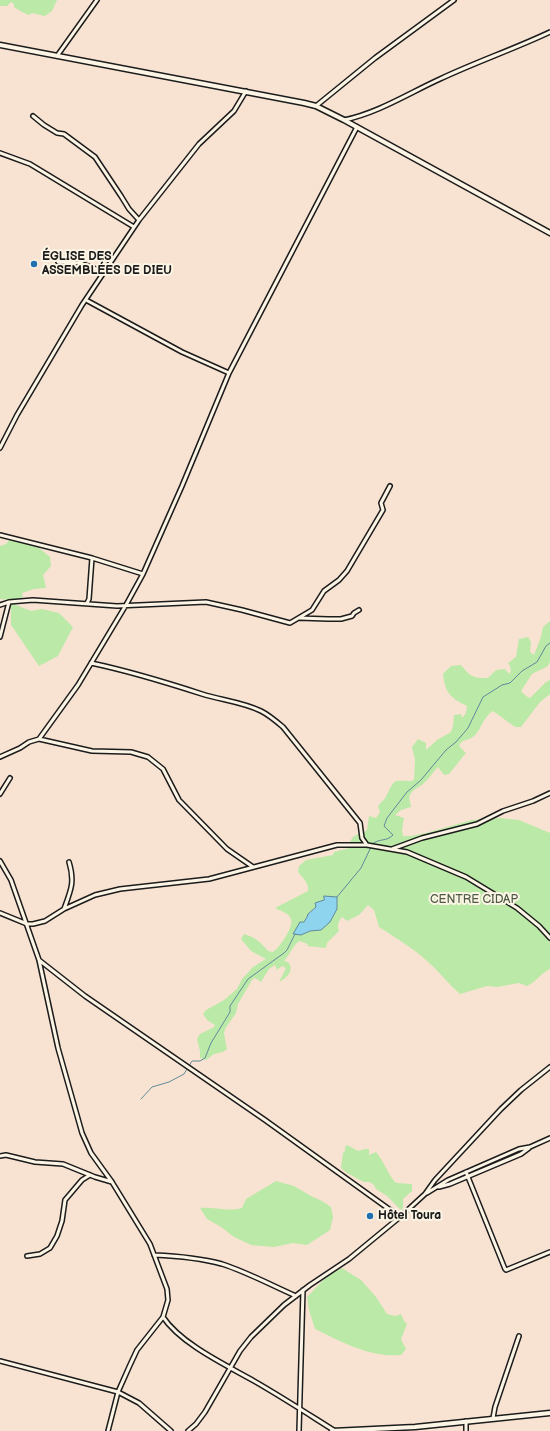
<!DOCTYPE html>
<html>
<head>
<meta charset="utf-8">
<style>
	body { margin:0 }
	canvas { display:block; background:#f8e3d2 }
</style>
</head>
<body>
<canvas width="550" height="1431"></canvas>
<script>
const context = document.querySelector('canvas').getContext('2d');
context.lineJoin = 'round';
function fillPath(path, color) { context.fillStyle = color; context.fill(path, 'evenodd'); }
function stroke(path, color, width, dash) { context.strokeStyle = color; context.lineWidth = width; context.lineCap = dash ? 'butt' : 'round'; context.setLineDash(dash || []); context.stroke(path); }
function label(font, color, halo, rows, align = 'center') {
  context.font = font + ' "Balsamiq Sans",sans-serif'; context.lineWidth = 4; context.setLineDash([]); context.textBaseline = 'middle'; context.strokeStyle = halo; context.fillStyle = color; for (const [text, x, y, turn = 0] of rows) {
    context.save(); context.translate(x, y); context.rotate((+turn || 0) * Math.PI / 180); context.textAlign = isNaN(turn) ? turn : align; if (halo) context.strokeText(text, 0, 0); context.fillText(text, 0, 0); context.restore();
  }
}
fillPath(new Path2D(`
	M0 0H57L52 11 45 16 32 13 29 15 22 12 14 7V4L11 2 7 6H0Z
	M10 539 39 548 50 557 51 566 43 575 46 588 34 589 22 593 23 597 11 600 0 599V546L6 544Z
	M11 603 31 611 42 609 59 613 73 627 58 656 39 666 11 625Z
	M550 621V661L548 666 532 674 521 691 526 696 530 698 546 682 550 680V694L540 702 521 727H515L493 711C482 718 482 729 474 736 469 741 461 739 459 746L466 753 449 774 444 775 438 767C433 772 429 779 423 784 418 788 413 789 410 795 408 799 411 803 411 807L401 810 395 815 404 818 402 830 403 836H411L426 833 472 820 500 818 519 820 550 833V969C541 973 536 982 527 986L519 983 497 987 487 986 460 994C448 984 439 971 427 961 413 948 396 938 379 927L374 910 368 905 359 915 347 921 342 917C338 922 337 925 339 931L327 943 326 948 307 946 308 944 299 941C292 947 290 954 284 961L288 962C295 970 287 978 279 982L286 968 282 966 277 970 275 965 269 969 261 982 257 979 254 978 252 980 238 1004 236 1013 225 1029 224 1034 227 1049 223 1052 214 1054 206 1060 200 1058V1051L197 1039 200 1034 214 1027 215 1025 207 1020 203 1014 206 1010 224 1000 237 989 242 979 253 967 266 959 251 951 241 939 244 934C257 938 260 942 268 951L273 952C279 948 294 927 291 919 289 913 281 911 275 908L308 891C309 883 303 878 298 872L299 866 306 860 333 855 334 852 349 848C352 831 356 838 367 830L369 816 376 818 380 812 378 806C380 803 384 800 386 797 395 778 392 781 412 781L414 779 415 760 412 747 418 739 426 743V750L437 740 451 732 453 726 454 715 461 714 462 718 466 713 467 706C450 698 445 692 443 674L451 666 461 665C471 677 472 678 488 678L496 670 505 669 509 674 511 671 510 666 508 663 516 657 519 639 528 637 531 642 530 652 534 655 541 637 543 627Z
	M347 1145 358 1151 365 1149H369V1155L376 1152C384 1161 387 1173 396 1183L412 1184V1191L403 1199V1208L401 1210 387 1196 376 1189 374 1185 370 1182H364L347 1173 341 1168 343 1153 345 1151V1147Z
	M276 1181 294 1186 311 1196 322 1201 331 1207 333 1217 330 1230 307 1245 293 1243 274 1247 251 1245 234 1237 221 1227 207 1219 200 1208C215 1207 227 1212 242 1208L246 1199Z
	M342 1268 361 1280 376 1297 387 1314 396 1316 401 1314 404 1321 407 1324 401 1339 406 1349 401 1355C372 1358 341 1342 315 1329L309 1310 307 1297 328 1275Z`), '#bbe9a7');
const water = new Path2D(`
	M324 896 337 897V909L330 922 321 930 310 931 301 935 293 934 300 922H304L307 917 308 914 316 907 315 903 324 900Z`);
fillPath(water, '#8ed4ef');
stroke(water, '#608a9b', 1);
stroke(new Path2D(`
	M372 844C380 838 386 842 393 835L384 826 387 818 407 792 421 780 446 750 456 742 468 728 483 697 502 685 510 683 522 671 537 662 546 646 550 643
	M337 897 361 868 371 847
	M189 1066 192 1061H200L205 1058 211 1043 230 1012V1006L248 979 284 953 287 950 295 934
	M141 1099 152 1087 169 1082 184 1074 187 1069`), '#608a9b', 1);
const minor = new Path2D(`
	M57 56 97 0
	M316 106 375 58 454 0
	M33 116 44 125 57 133 64 134 95 157 121 196 129 209 139 220
	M344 120C378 113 409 93 440 79 476 62 514 49 550 32
	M0 153 30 164 134 227
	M58 262 80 263 104 272
	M86 300 182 352 229 373
	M0 448 17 415 82 305 139 220 199 144 234 111 246 91
	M0 535 92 558 143 574
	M87 603 89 599 92 558
	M0 605 9 602 33 600 117 606 206 602 242 610 290 623 312 610 324 591 339 580 347 571 383 510 381 503 390 486
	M299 618 328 619H341L352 616 354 613 359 610
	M0 637 9 602
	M91 663C129 671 165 682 202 694 221 700 243 702 261 711 269 715 276 721 283 727L360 823 362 838 367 845
	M39 739 78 685 126 605 143 574 182 486 229 373 357 127
	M0 757 20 748 29 742 39 739 92 751 131 752 148 757 163 769 179 800 227 849 253 867
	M0 794 10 778
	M392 849 422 838 477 824 503 811 533 801 550 793
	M0 861 11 880 39 960 58 1048 82 1133 91 1153 112 1182 150 1244 167 1289 168 1300 163 1317 137 1350 130 1365 118 1392 108 1431
	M64 909C71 890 75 882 69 862
	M0 913 27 924H33L45 921 64 909 95 895 120 889 209 879 337 845H367L407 852 466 877 517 908 539 926 550 938
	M39 960 85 996 265 1120 400 1217
	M0 1156 6 1155 35 1162 63 1164 95 1177 112 1182
	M466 1172 505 1269 506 1270 550 1252
	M439 1187 450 1184 514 1157 521 1154 529 1148
	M427 1193 448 1180 519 1149 530 1147 550 1138
	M154 1255C177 1256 200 1258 222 1264 247 1272 271 1285 296 1296
	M27 1256 40 1254 50 1248 57 1236 62 1221 65 1200 82 1180 90 1175
	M163 1317C181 1344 226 1365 254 1381 282 1397 308 1414 335 1431
	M0 1361 118 1392 139 1403 171 1431
	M493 1418 495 1407 519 1336
	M466 1421V1431
	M188 1431 196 1424 205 1412 240 1351 251 1337 284 1305 310 1285 349 1259 400 1217 425 1194 435 1180 501 1109 521 1090 550 1067
	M299 1431 303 1290`);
const major = new Path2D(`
	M0 45 304 103 316 106 344 120 550 233
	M332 1431 415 1427 550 1413`);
stroke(minor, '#1c1c1c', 6);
stroke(major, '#1c1c1c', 7);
stroke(minor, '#fcf5e5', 3);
stroke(major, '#fcf5e5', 4);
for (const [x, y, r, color] of [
	[34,264,4,"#1f6fb2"],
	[370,1216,4,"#1f6fb2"]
]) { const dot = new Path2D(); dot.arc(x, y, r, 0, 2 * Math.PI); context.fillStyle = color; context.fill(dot); stroke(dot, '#fcf5e5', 1.5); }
label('bold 12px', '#1c1c1c', '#fcf5e5', [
	["ÉGLISE DES",42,257],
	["ASSEMBLÉES DE DIEU",42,271],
	["Hôtel Toura",378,1216]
], 'left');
label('12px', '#4c5a46', '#fcf5e5', [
	["CENTRE CIDAP",474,900]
]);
</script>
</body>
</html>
